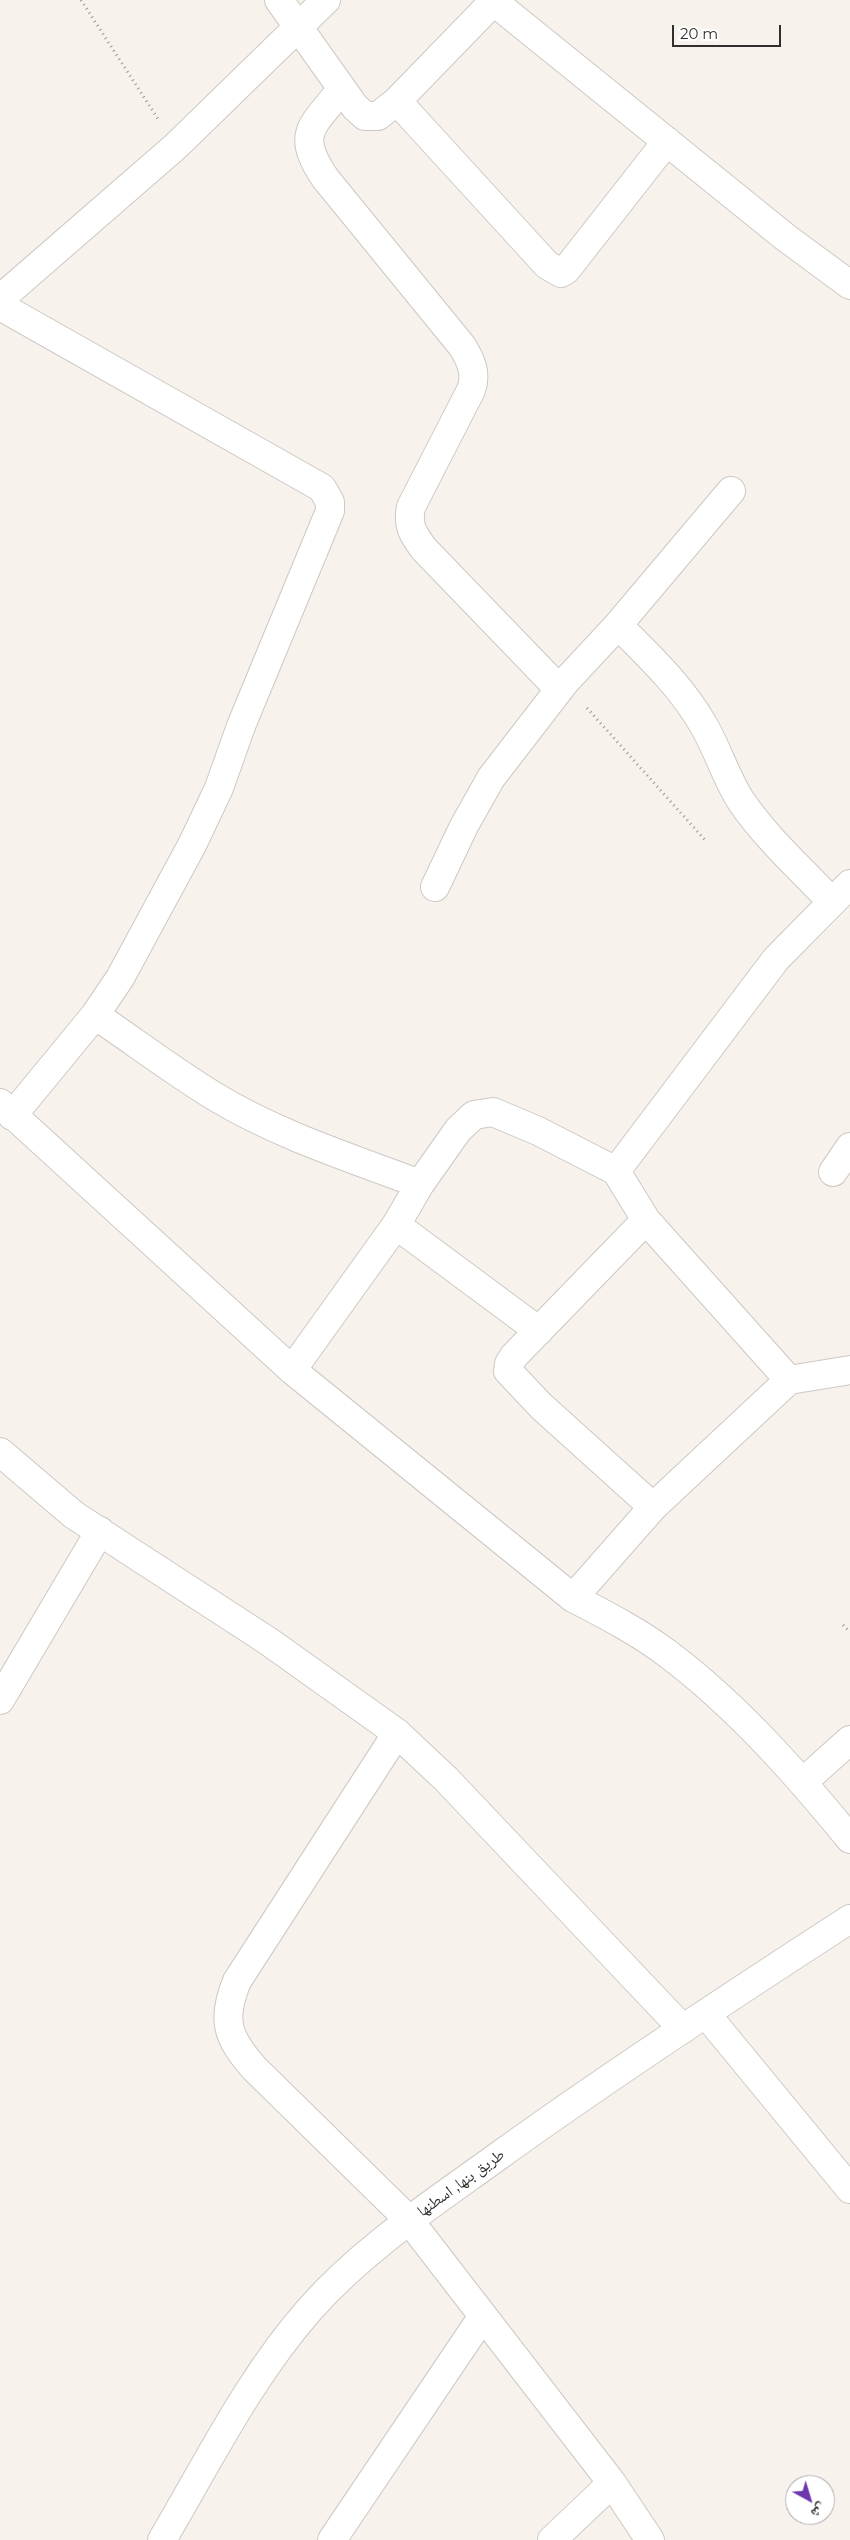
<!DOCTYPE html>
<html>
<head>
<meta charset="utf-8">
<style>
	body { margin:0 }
	#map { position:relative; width:850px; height:2540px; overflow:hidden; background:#f8f2ed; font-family:Montserrat,"Noto Naskh Arabic",sans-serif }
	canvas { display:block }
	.north { position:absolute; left:785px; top:2475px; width:50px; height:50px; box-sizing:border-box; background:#fff; border:1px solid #adacab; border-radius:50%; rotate:141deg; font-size:14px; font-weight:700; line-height:20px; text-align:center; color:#312f2d }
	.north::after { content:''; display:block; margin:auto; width:18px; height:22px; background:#6d38ae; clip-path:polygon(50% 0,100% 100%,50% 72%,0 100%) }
	.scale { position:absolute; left:672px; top:25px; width:109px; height:22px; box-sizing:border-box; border:2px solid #312f2d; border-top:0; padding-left:6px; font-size:15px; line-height:18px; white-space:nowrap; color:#312f2d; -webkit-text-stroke:4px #fff; paint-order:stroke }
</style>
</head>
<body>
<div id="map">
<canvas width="850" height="2540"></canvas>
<div class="north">ش</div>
<div class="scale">20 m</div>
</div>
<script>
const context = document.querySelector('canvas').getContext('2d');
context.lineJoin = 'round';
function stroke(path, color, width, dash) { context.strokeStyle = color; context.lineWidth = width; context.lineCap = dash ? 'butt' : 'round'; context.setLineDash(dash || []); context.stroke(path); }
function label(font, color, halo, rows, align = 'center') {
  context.font = font + ' Montserrat,"Noto Naskh Arabic",sans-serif'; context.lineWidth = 4; context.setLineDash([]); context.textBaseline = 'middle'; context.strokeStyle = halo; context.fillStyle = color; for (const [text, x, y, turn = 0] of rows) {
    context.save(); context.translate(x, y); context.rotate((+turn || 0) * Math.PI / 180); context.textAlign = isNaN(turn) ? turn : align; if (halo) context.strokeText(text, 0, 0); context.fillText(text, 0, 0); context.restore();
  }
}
const street = new Path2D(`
	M279 0 355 107 365 116H378L397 101 495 0
	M493 1 785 237 850 285
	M341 90C312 127 295 133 325 178L462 346C471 360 477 374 471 390L411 507C407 526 413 534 424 549L559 689
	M397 101 547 265 561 273 566 270 667 141
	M0 299 176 146 326 0
	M0 306 322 488 330 502V511L241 726 219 788 192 845 120 978 95 1015 12 1116
	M618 625C649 656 682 687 704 726 718 750 726 778 741 801 766 838 802 870 832 902
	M435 887 464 826 491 778 565 682 618 625 731 491
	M95 1015C135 1042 173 1071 214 1096 278 1135 351 1158 420 1184
	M0 1103 292 1370 573 1598
	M616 1171 776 959 850 884
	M833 1172 850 1147
	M646 1220 789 1380 850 1370
	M396 1225 539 1331
	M292 1370 396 1225 420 1184 458 1130 474 1115 493 1112 538 1131 616 1171 646 1220 514 1356 509 1364 508 1371 541 1406 653 1507
	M789 1380 653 1507 573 1598C606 1615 639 1632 668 1654 737 1706 796 1773 850 1839
	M0 1452 74 1515 268 1641 397 1733 446 1779 683 2029
	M0 1700 100 1531
	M397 1733 237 1981C221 2020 227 2037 254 2068L409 2220 612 2483 650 2540
	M803 1782 850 1740
	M706 2014 850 2189
	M332 2540 483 2316
	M552 2540 612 2483`);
const secondary = new Path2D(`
	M162 2540C208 2462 250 2377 310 2309 363 2249 432 2204 497 2157 612 2074 731 1996 850 1919`);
stroke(street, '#cdc8c3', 30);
stroke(secondary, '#cdc8c3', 30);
stroke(new Path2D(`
	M81 0 158 119
	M587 708 705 840
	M843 1625 850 1632`), '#9a9693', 3, [1, 4]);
stroke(street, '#fff', 28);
stroke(secondary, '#fff', 28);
label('16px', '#312f2d', '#fff', [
	["طريق بنها, اسطنها",461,2183,-36]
]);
</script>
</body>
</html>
